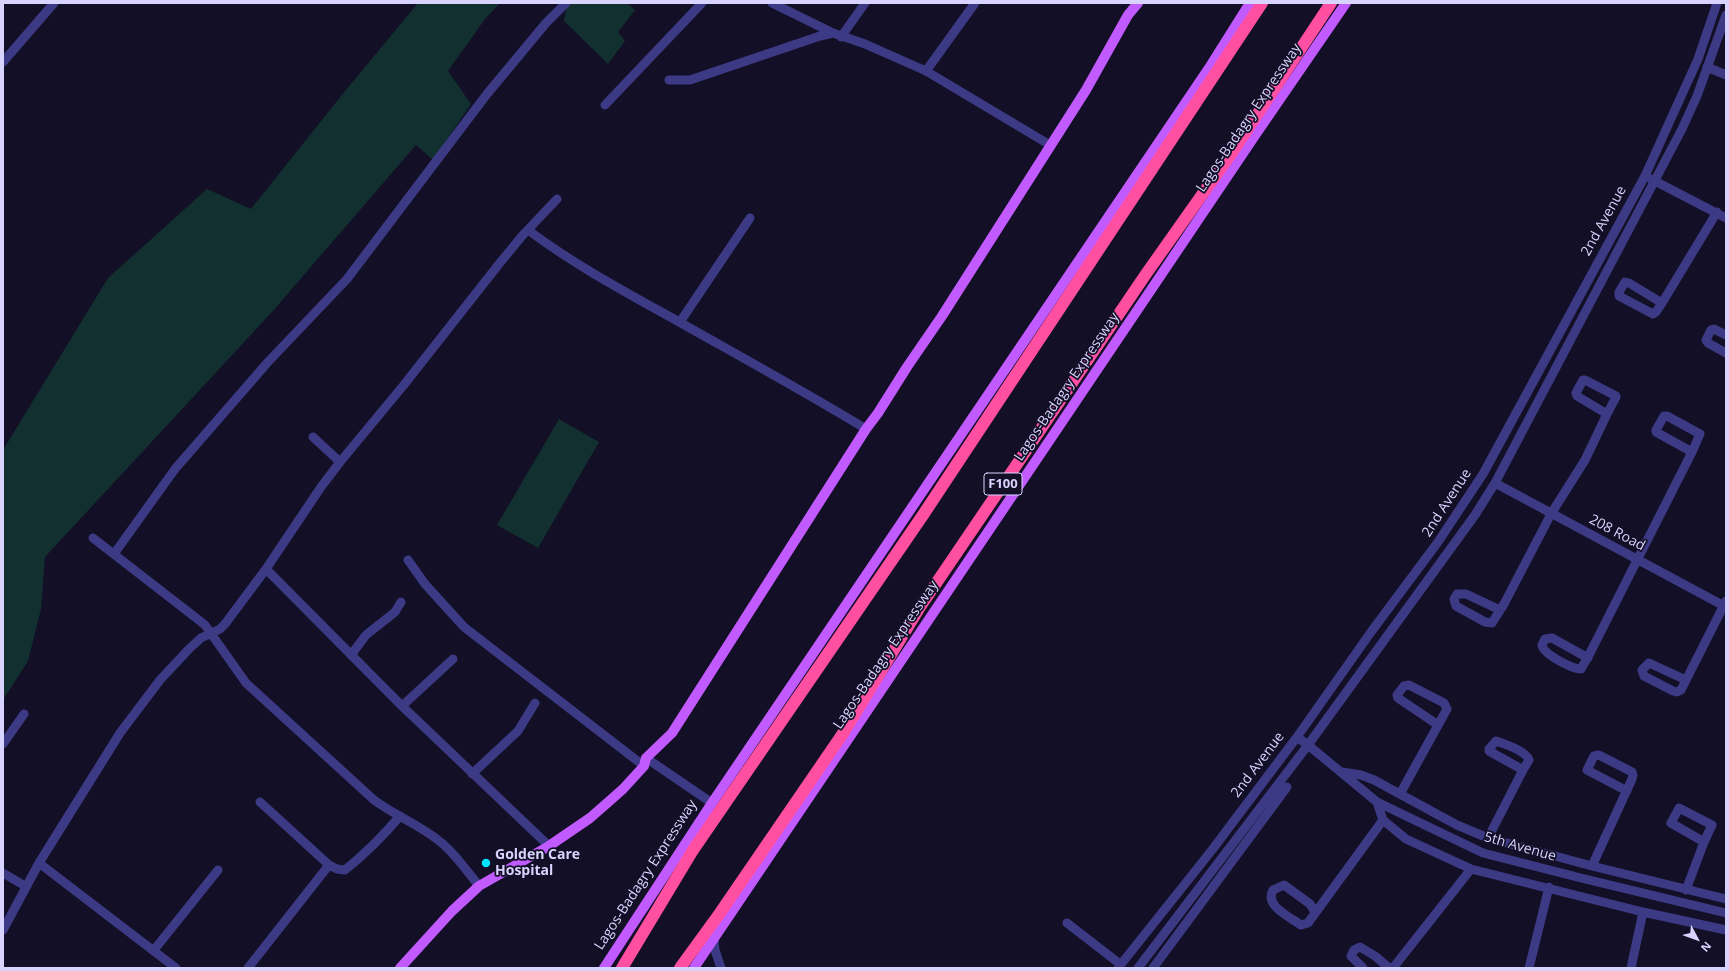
<!DOCTYPE html>
<html>
<head>
<meta charset="utf-8">
<style>
	body { margin:0 }
	#map { position:relative; width:1729px; height:971px; overflow:hidden; background:#130f26; font-family:"Open Sans",sans-serif }
	canvas { display:block }
	.frame { position:absolute; inset:0; border:4px solid #d9d4ff; pointer-events:none }
	.north { position:absolute; left:1677px; top:919px; width:40px; height:40px; -webkit-text-stroke:3px #130f26; paint-order:stroke; rotate:131deg; font-size:11px; font-weight:700; line-height:16px; text-align:center; color:#d9d4ff }
	.north::after { content:''; display:block; margin:auto; width:14px; height:18px; background:#d9d4ff; clip-path:polygon(50% 0,100% 100%,50% 72%,0 100%) }
</style>
</head>
<body>
<div id="map">
<canvas width="1729" height="971"></canvas>
<div class="frame"></div>
<div class="north">N</div>
</div>
<script>
const context = document.querySelector('canvas').getContext('2d');
context.lineJoin = 'round';
function fillPath(path, color) { context.fillStyle = color; context.fill(path, 'evenodd'); }
function stroke(path, color, width, dash) { context.strokeStyle = color; context.lineWidth = width; context.lineCap = dash ? 'butt' : 'round'; context.setLineDash(dash || []); context.stroke(path); }
function label(font, color, halo, rows, align = 'center') {
  context.font = font + ' "Open Sans",sans-serif'; context.lineWidth = 3.5; context.setLineDash([]); context.textBaseline = 'middle'; context.strokeStyle = halo; context.fillStyle = color; for (const [text, x, y, turn = 0] of rows) {
    context.save(); context.translate(x, y); context.rotate((+turn || 0) * Math.PI / 180); context.textAlign = isNaN(turn) ? turn : align; if (halo) context.strokeText(text, 0, 0); context.fillText(text, 0, 0); context.restore();
  }
}
fillPath(new Path2D(`
	M418 3H500L485 19 448 71 471 104 433 160 416 145 272 312 45 557 41 609 28 661 3 700V450L108 278 207 189 251 209 341 96Z
	M567 3H627L635 10 618 32 625 41 608 64 564 21Z
	M559 419 599 442 538 548 497 525Z`), '#12302f');
stroke(new Path2D(`
	M772 3 833 33
	M841 37 865 3
	M3 62 54 3
	M1707 67 1726 75
	M926 71 975 3
	M669 80H690L820 36 833 33 865 44 926 71 1050 145
	M605 105 702 3
	M1651 179 1726 218
	M528 230C576 266 629 294 681 323 743 358 805 392 866 429
	M1625 282 1629 283 1662 303 1656 312 1653 314 1619 296V292Z
	M1662 303 1717 212
	M680 322 750 218
	M1726 335 1714 329 1711 330 1706 340 1708 343 1726 353
	M1583 380H1585L1616 396V397L1607 414 1577 396 1576 393Z
	M1664 416H1667L1700 434 1692 452 1656 432V430Z
	M313 437 340 462
	M1495 483 1726 607
	M93 538 200 621 205 625 246 683 374 800C394 815 418 824 438 840 454 852 466 870 479 886
	M114 554 175 469 268 362 347 279 487 94 546 23 566 3
	M408 560 425 584 464 627 644 766
	M266 569 402 706 549 846
	M1500 610 1466 594H1457L1454 599 1456 606 1485 622 1492 623 1504 604 1551 514 1585 460 1607 414
	M351 655 366 635 395 612 401 602
	M1588 658 1552 638 1545 639 1542 645C1543 654 1572 669 1581 669L1589 655 1692 452
	M1686 680 1649 663 1642 670 1644 676 1673 691 1677 692 1681 690 1726 601
	M402 706 453 659
	M1297 737 1308 745 1377 802 1483 853 1581 878 1726 913
	M3 744 24 714
	M646 758 712 803
	M1342 772 1361 775 1374 780 1457 825 1488 838 1592 866 1726 899
	M472 774 518 731 535 703
	M1400 794 1447 709 1444 703 1409 685 1404 686 1397 695 1398 698 1438 725
	M260 802 329 865 337 869 345 870C365 854 383 836 400 816
	M1377 802 1383 820 1406 839 1471 869 1643 912 1726 930
	M1488 838 1523 770 1489 751V749L1496 741C1505 744 1526 751 1529 760L1523 770
	M39 863 176 968
	M1592 866 1632 779 1633 775 1632 772 1599 755 1594 756 1587 770 1627 791
	M3 873 25 886
	M1686 890 1704 842 1712 825 1679 808 1671 823 1704 842
	M1315 912 1310 904 1284 885 1273 890C1264 906 1290 917 1301 925L1308 923 1383 820
	M1067 923 1120 964
	M3 930 39 863 120 733 160 680 189 649 201 638 220 629 225 624 266 569 321 487 340 462 403 386 499 264 522 236 557 199
	M714 938 715 950 721 968
	M154 950 218 870
	M248 968 329 865
	M1118 968 1212 850 1297 737 1371 632 1438 542 1483 474 1645 176 1698 59 1717 3
	M1138 968 1308 745 1475 515 1495 483 1682 129 1697 96 1726 15
	M1153 968 1287 787
	M1363 968 1351 956 1354 950 1360 947 1375 956 1389 968
	M1393 968 1471 869
	M1529 968 1549 887
	M1631 968 1643 912`), '#3d3a85', 9);
stroke(new Path2D(`
	M400 968 452 911 479 886 549 846 590 818 606 804 623 789 644 766 646 758 672 733 866 429 878 413 907 367 942 316 1086 90 1128 15 1138 3
	M604 968 712 803 1211 65 1250 3
	M694 968 1256 134 1346 3`), '#c25bff', 10);
stroke(new Path2D(`
	M622 968 693 850 923 515 1262 3
	M680 968 720 913 844 732 920 607 1146 274 1233 151 1331 3`), '#ff4fa3', 12);
for (const [x, y, r, color] of [
	[486,863,5,"#00e5ff"]
]) { const dot = new Path2D(); dot.arc(x, y, r, 0, 2 * Math.PI); context.fillStyle = color; context.fill(dot); stroke(dot, '#130f26', 1.5); }
for (const [x, y, w] of [
	[1003,484,38]
]) { const box = new Path2D(); box.roundRect(x - w / 2, y - 11, w, 22, 3); context.fillStyle = '#130f26'; context.fill(box); stroke(box, '#d9d4ff', 1); }
label('bold 13px', '#d9d4ff', null, [
	["F100",1003,484]
]);
label('14px', '#d9d4ff', '#130f26', [
	["Lagos-Badagry Expressway",1249,118,-56],
	["2nd Avenue",1604,221,-61],
	["Lagos-Badagry Expressway",1067,387,-56],
	["2nd Avenue",1447,503,-57],
	["208 Road",1617,533,28],
	["Lagos-Badagry Expressway",886,655,-56],
	["2nd Avenue",1258,765,-53],
	["5th Avenue",1520,847,16],
	["Lagos-Badagry Expressway",646,875,-57]
]);
label('bold 14px', '#d9d4ff', '#130f26', [
	["Golden Care",495,855],
	["Hospital",495,871]
], 'left');
</script>
</body>
</html>
